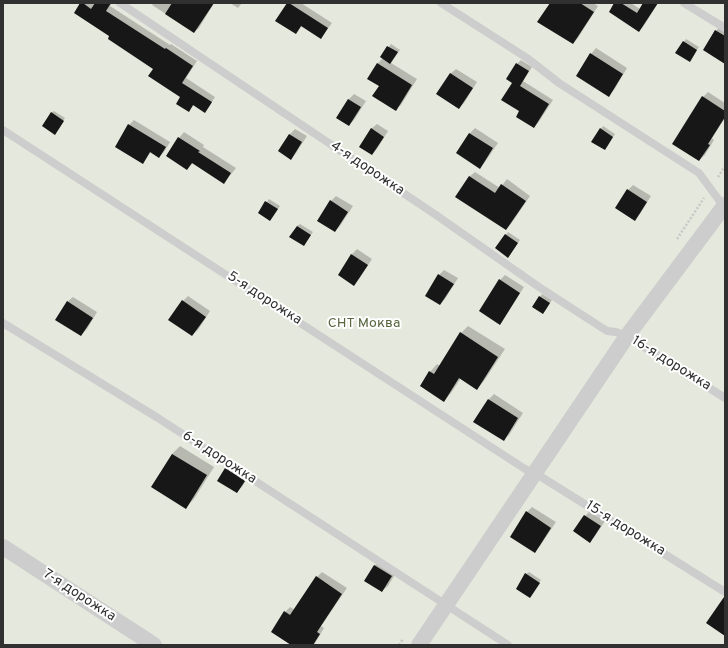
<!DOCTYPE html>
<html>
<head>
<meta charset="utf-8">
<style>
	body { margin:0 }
	#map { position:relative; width:728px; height:648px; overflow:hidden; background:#fff; font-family:Overpass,sans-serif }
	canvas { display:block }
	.frame { position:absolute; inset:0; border:4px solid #303030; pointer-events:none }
</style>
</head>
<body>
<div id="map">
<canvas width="728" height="648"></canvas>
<div class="frame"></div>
</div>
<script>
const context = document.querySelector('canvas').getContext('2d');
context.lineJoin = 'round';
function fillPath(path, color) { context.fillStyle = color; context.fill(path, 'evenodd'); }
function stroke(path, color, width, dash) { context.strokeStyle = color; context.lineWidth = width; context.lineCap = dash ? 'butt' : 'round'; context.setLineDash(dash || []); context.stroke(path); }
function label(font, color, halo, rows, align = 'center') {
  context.font = font + ' Overpass,sans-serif'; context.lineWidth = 4; context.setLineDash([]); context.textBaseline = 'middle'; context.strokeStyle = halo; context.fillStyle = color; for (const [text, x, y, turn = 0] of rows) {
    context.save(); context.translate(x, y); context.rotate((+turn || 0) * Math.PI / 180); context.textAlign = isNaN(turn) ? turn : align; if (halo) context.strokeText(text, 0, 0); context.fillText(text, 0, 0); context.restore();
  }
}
fillPath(new Path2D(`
	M3 3H725V645H3Z`), '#e5e8dc');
fillPath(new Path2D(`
	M78 3H112L110 6 170 45 171 44 197 61 186 78 215 97 209 107 205 111 194 105 189 111 181 96 154 68 111 36Z
	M154 3H214L199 28 194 32 152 5Z
	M230 3H242L238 8Z
	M288 3H301L332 23 321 38 302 26 296 33Z
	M551 3H593L598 6 578 38 573 43Z
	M616 3H631L640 9 644 3H658L643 27 639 31Z
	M722 24 725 26V63L716 31Z
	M686 39 699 47 692 58 684 42Z
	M391 44 400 50 391 63 417 79 401 105 395 110 380 86 369 78 378 63 383 58 381 57Z
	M596 48 627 68 614 90 608 95 577 76 591 54Z
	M521 60 532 67 523 81 553 100 538 123 534 127 521 111 513 82 517 64Z
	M456 69 477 82 464 103 459 108 450 74Z
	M708 92 725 103V118L712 138 714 140 705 155 699 160 703 97Z
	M354 94 366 101 354 120 349 125 337 118 349 99Z
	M54 111 65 118 57 131 51 113Z
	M134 120 170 142 164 152 159 157 151 152 142 163 116 147 129 125Z
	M377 124 388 131 377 149 372 154 371 129Z
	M603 126 615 134 607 147 601 129Z
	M475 128 498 143 485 162 480 168 457 153 470 133Z
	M295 129 307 136 296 153 291 159 279 151 290 134Z
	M184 132 204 145 203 147 236 168 224 183 193 163 187 168 168 156 179 138Z
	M475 172 500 188 507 179 530 196 511 224 506 229 469 177Z
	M633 185 651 196 640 214 634 219 628 190Z
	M336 196 353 206 340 226 335 231 331 201Z
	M269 199 280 206 270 220 259 213Z
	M300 224 313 232 306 242 297 226Z
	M508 232 520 240 510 254 496 248Z
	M357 249 372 259 359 279 354 284 352 254Z
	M444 270 458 278 445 299 440 304 439 275Z
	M505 275 524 287 504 318 499 323 500 280Z
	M542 294 552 300 545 311 533 307Z
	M188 296 210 311 198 330 192 335 183 301Z
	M73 297 97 312 87 329 81 335 67 302Z
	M468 326 505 349 484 381 477 389 461 378 451 393 444 401 430 372 437 364 440 366 461 333Z
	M494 394 523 413 509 435 503 440 489 399Z
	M180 446 214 467 194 499 186 507 152 487 172 454Z
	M231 463 249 475 242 487 236 492 226 469Z
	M532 507 556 522 540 546 535 552 527 512Z
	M590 511 605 521 595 536 590 541 585 516Z
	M380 560 397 571 388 586 382 591 366 580 375 565Z
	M322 572 347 588 321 626 324 628 314 645H293L285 612 290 607 295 610 317 577Z
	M529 572 541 580 532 595 526 574Z`), '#0003');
fillPath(new Path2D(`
	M80 3H83L91 9 95 3H111L106 11 165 49 166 48 193 66 182 83 212 102 205 113 193 105 189 112 176 104 180 97 148 76 153 69 108 39 109 36 74 13Z
	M172 3H214L194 33 165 14Z
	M287 3H289L328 28 321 39 301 26 296 34 275 21Z
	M550 3H580L594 12 573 44 537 22Z
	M614 3H621L637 13 643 3H658L639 32 609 12Z
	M715 30 725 36V64L703 50Z
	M683 41 697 50 690 62 675 53Z
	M387 46 398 52 390 64 380 57Z
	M590 53 623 74 609 97 576 76Z
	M377 63 412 85 396 111 372 96 379 86 367 79Z
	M516 63 529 71 520 86 549 104 534 128 516 117 519 111 501 100 512 83 506 79Z
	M450 73 473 88 459 109 436 94Z
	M702 96 725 111V117L708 144 710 145 699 161 672 144Z
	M348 99 361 107 349 126 336 118Z
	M51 112 64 121 55 135 42 126Z
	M128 124 166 147 159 158 150 152 143 164 115 147Z
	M371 128 384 137 372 155 359 147Z
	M600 128 613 137 605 150 591 142Z
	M469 133 493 148 480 169 456 153Z
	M289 134 302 142 291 160 278 151Z
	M178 137 200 151 198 152 231 173 224 184 192 163 187 170 166 156Z
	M469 176 495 193 501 184 526 201 506 230 455 197Z
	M627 189 647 202 635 221 615 208Z
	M330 200 348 212 335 232 317 221Z
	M265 201 278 209 270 221 258 213Z
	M297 226 311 235 304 246 289 237Z
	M505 234 518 243 508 258 495 248Z
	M351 254 368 265 354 286 338 275Z
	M438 274 454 284 440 305 425 296Z
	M499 279 520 293 500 325 479 311Z
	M539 296 550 303 543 314 532 307Z
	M182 300 206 317 192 336 168 320Z
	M67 301 93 318 81 336 55 320Z
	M460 332 498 357 477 390 459 378 444 402 420 386 429 371 434 374Z
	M488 399 518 418 504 441 473 422Z
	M172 454 207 475 186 509 151 487Z
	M225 468 245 481 237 493 217 481Z
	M526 511 551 528 535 553 510 537Z
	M584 515 601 526 590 543 573 531Z
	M374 565 392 576 382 592 364 581Z
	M525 573 540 583 530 598 516 589Z
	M316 576 342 594 317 632 320 634 313 645H291L271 632 284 611 290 615Z
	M724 597H725V636L706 623Z`), '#171717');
stroke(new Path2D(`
	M718 177 725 166
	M677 239 704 198
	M399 645 403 639`), '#c7c7c7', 2.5, [2, 2]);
stroke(new Path2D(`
	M120 3 436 215 539 287 607 331 616 332 627 336 725 398
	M441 3 527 58 559 83 699 173 724 207
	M684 3 725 28
	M3 130 525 469 535 473 725 592
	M3 323 158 418 508 645`), '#cdcdcd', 8);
stroke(new Path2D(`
	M3 547 154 645
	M419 645 627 336 725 205`), '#cdcdcd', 16);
label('14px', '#303030', '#fff', [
	["4-я дорожка",367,169,34],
	["5-я дорожка",264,299,33],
	["16-я дорожка",671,364,32],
	["6-я дорожка",219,458,33],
	["15-я дорожка",625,529,32],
	["7-я дорожка",79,596,33]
]);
label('14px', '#596741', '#fff', [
	["СНТ Моква",364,324]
]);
</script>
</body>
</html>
